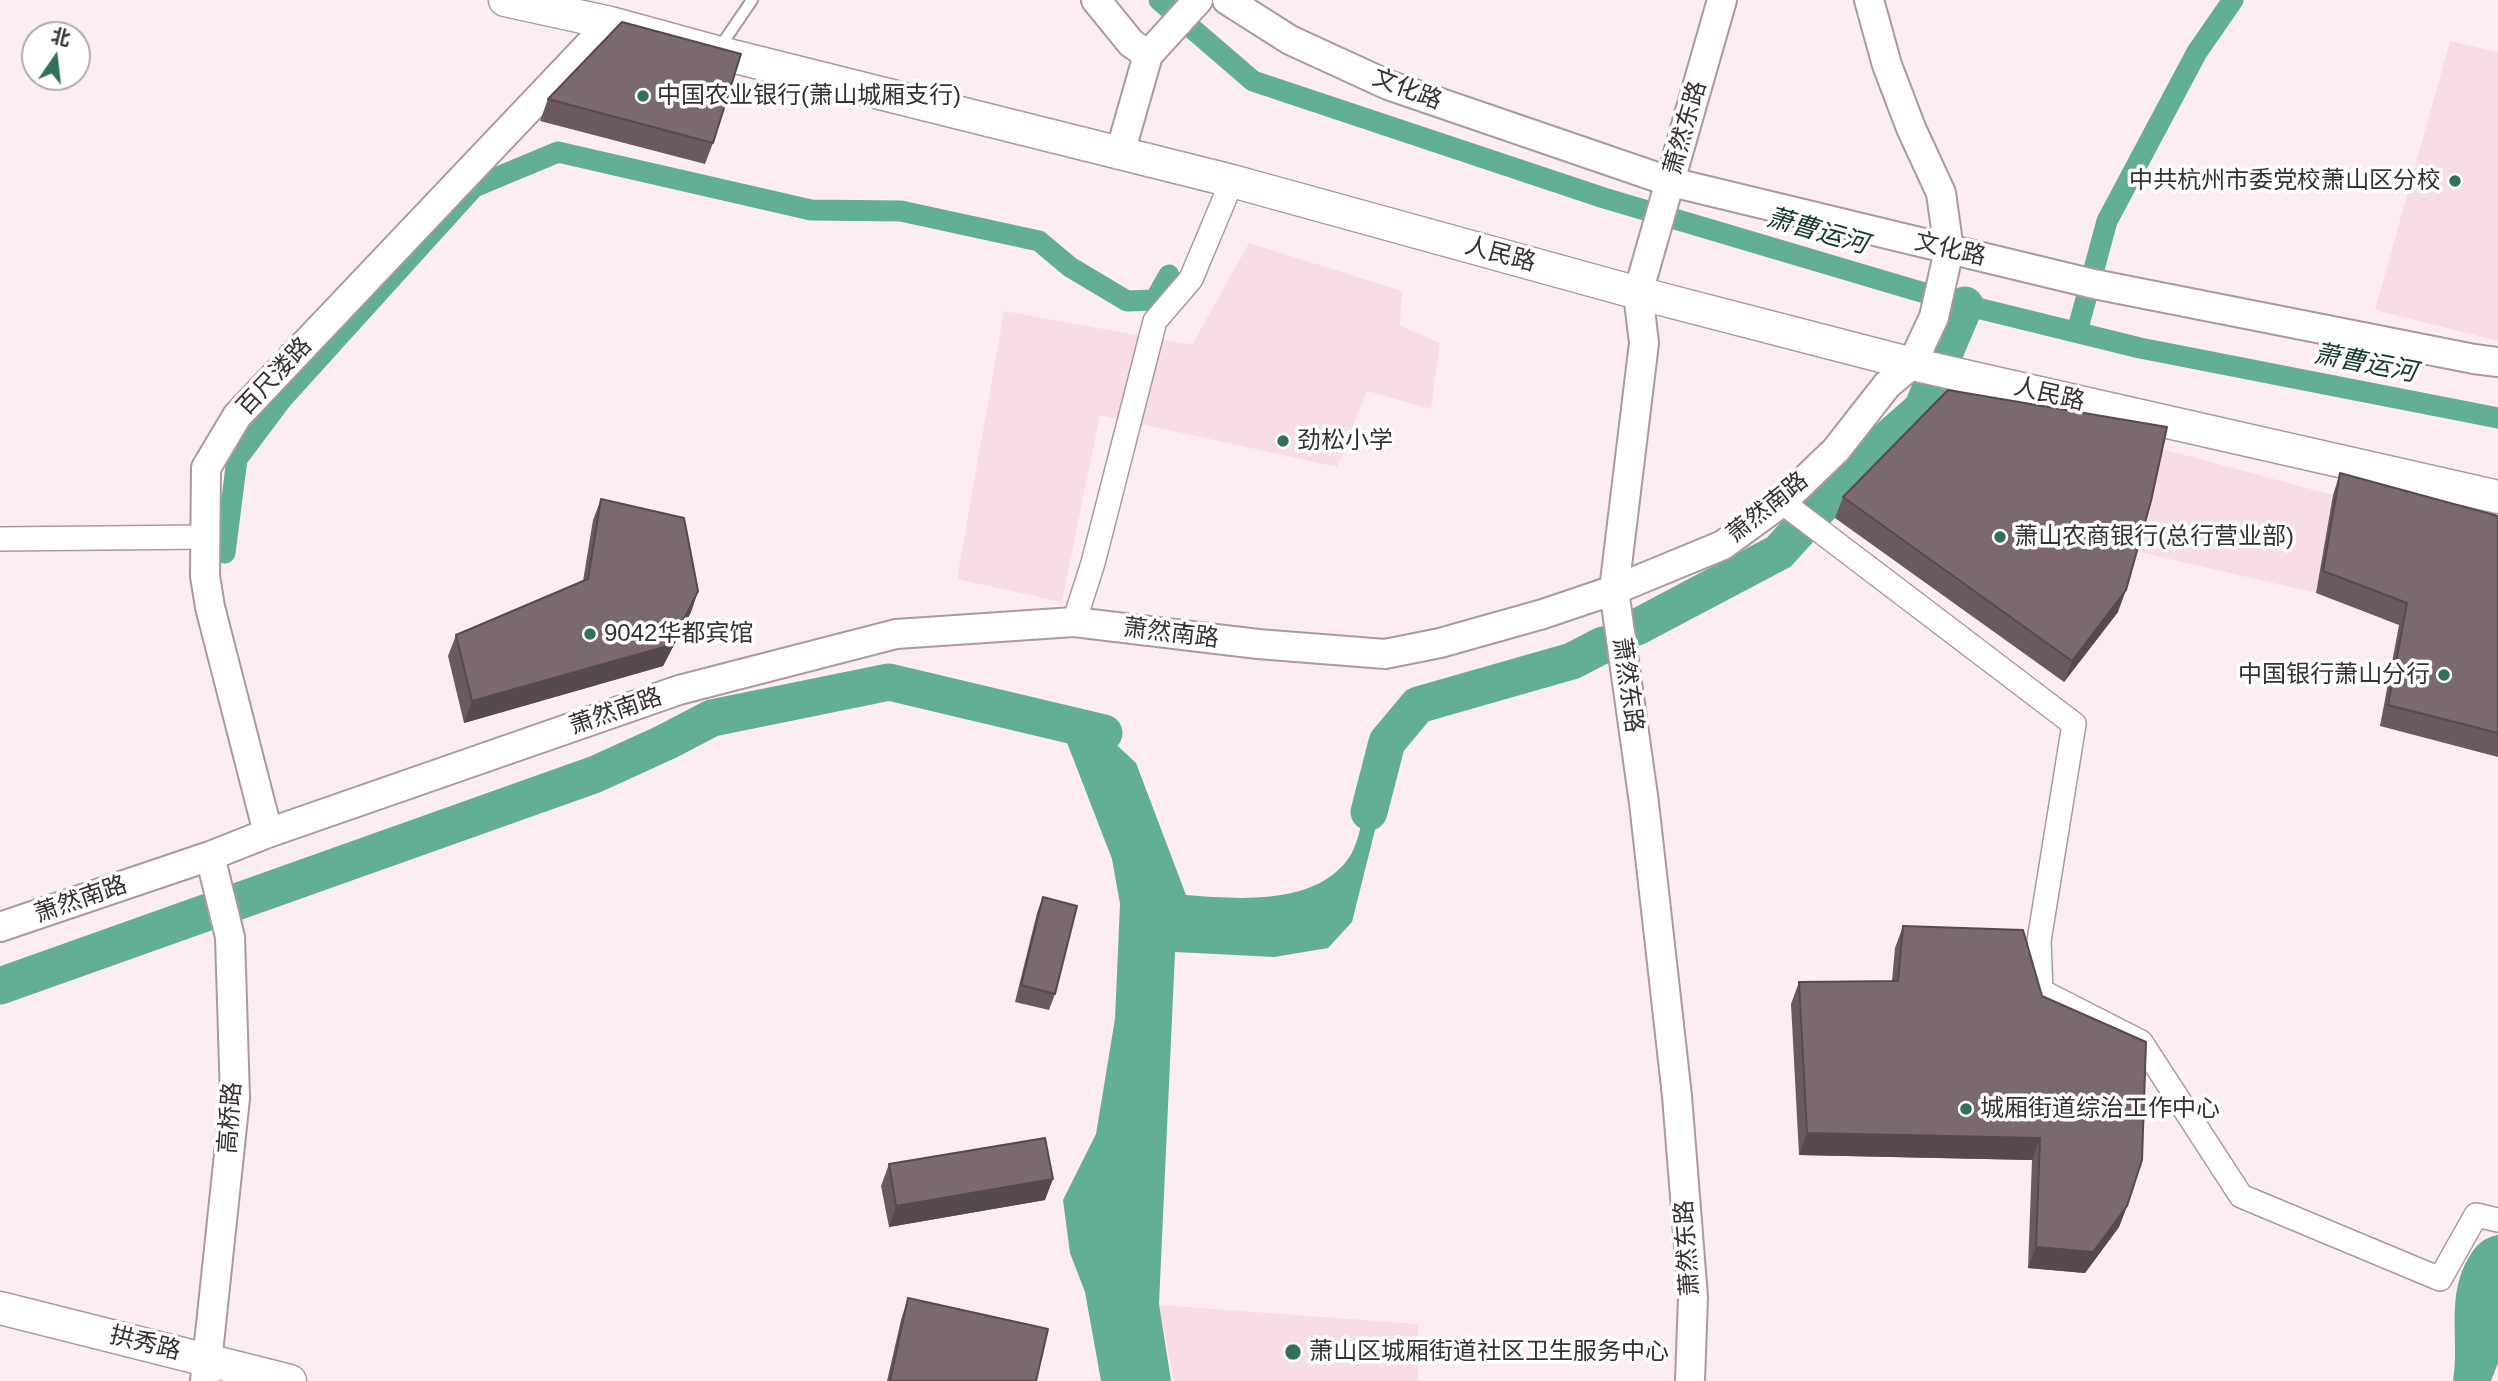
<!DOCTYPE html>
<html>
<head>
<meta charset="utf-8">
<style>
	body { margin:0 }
	#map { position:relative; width:2498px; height:1381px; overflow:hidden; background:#fcedf3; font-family:Helvetica,"Noto Sans SC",sans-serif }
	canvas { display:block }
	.north { position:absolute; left:21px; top:21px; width:70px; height:70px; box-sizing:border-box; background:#fff; border:2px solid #afacad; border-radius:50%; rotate:14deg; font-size:19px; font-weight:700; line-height:28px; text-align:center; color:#372f32 }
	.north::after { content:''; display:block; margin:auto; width:24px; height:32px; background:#31705d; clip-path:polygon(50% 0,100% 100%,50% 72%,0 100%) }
</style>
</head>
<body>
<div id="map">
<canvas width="2498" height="1381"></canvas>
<div class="north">北</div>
</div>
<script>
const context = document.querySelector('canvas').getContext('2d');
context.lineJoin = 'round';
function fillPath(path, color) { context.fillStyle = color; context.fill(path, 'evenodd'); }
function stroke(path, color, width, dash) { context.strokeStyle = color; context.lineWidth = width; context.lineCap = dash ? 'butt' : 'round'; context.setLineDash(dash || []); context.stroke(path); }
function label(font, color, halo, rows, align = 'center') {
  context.font = font + ' Helvetica,"Noto Sans SC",sans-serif'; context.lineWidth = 7; context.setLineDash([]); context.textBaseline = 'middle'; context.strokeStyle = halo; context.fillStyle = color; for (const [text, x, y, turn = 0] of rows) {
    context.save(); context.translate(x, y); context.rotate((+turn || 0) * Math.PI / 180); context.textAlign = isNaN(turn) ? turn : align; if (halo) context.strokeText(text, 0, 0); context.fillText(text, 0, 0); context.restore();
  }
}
fillPath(new Path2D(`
	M2450 41 2498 52V341L2375 310Z
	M1249 243 1402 291 1400 326 1440 343 1431 409 1367 391 1337 467 1100 415 1062 602 957 579 1004 311 1192 345Z
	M2159 448 2333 495 2316 593 2135 551Z
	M1159 1305 1418 1324V1381H1174Z`), '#f8dde7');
fillPath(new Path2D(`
	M1059 722 1104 733 1136 763 1186 895C1237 899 1314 906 1348 859 1357 847 1360 827 1365 813L1380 810 1352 922 1328 948 1274 957 1175 952 1159 1304 1171 1381H1101L1085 1292 1070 1253 1063 1200 1096 1134 1115 1019 1120 904 1112 859Z
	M2498 1235V1363L2491 1381H2453C2460 1339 2445 1297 2469 1257 2476 1245 2483 1238 2498 1235Z`), '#63ae96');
stroke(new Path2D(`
	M1159 0 1253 81 1604 198 1965 305 2140 348 2498 418
	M2077 332 2107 221 2197 52 2233 0
	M225 553 237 459 282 399 474 187 558 152 811 210 901 211 1039 241 1070 267 1127 301 1155 300 1169 275`), '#63ae96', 21);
stroke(new Path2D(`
	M1945 352 1965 305
	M1637 627 1779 552 1855 468 1922 409 1931 387
	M1369 812 1387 742 1418 705 1572 661 1603 645
	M0 986 596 774 666 742 712 718 889 682 1104 733`), '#63ae96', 37);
const service = new Path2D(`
	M718 50 752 0`);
const minor = new Path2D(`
	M1782 502 2074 724 2039 941 2041 991 2141 1042 2241 1196 2440 1279 2476 1215 2498 1220
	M0 539 205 537
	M1074 622 1093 563 1155 321 1191 279 1232 181`);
const tertiary = new Path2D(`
	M1096 0 1131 43 1148 55
	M1227 0 1290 40 1388 85 1671 182 2094 284 2474 359 2498 362
	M1120 153 1148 55 1198 0
	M268 833 210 607 205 576 206 468 237 416 610 23
	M0 927 210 856 268 833 679 690 896 634 1074 622 1258 644 1385 654 1440 643 1543 614 1614 590 1723 545 1782 502 1836 450 1887 385 1912 364 1934 317 1949 250 1941 193 1911 128 1887 65 1869 0
	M205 1381 235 1098 230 937 210 856
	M1690 1381 1693 1297 1677 1096 1644 803 1614 590 1644 343 1638 293 1722 0`);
const secondary = new Path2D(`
	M505 0 610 23 716 52 1232 181 1638 293 1912 364 2498 497
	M0 1308 290 1381`);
stroke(service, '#ac99a0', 14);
stroke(minor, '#ac99a0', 26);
stroke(tertiary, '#ac99a0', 32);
stroke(secondary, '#ac99a0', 35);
stroke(service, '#fff', 10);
stroke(minor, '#fff', 23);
stroke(tertiary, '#fff', 28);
stroke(secondary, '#fff', 32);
fillPath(new Path2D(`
	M548 99 713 143 705 164 540 121Z
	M2340 473 2498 516V757L2380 726 2399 625 2316 593 2333 495Z
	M1843 497 2118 612 2064 682 1835 518Z
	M601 499 698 591 691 612 663 666 464 723 448 656 456 635 583 581 593 520Z
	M1043 897 1055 994 1049 1010 1015 1002 1037 913Z
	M1903 926 2042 996 2127 1206 2119 1227 2085 1273 2028 1268 2032 1160 1799 1155 1791 1004 1799 982 1892 981 1895 948Z
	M889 1164 1045 1200 889 1227 881 1186Z
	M908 1298 1036 1381H887L901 1320Z`), '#695a60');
fillPath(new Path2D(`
	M2126 590 2118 612 2064 682 2072 661Z
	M698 591 691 612 663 666 464 723 472 701Z
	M1807 1133 2040 1138 2032 1160 1799 1155Z
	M1053 1179 1045 1200 889 1227 896 1206Z
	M2127 1206 2119 1227 2085 1273 2028 1268 2036 1247Z`), '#554a4e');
const building = new Path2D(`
	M622 22 741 54 713 143 548 99Z
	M1948 390 2167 427 2151 501 2126 590 2072 661 1843 497Z
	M2340 473 2498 516V733L2388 705 2407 603 2323 571Z
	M601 499 684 518 698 591 671 645 472 701 456 635 588 579Z
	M1043 897 1077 906 1055 994 1021 985Z
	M1903 926 2023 930 2042 996 2146 1042 2142 1160 2127 1206 2093 1252 2036 1247 2040 1138 1807 1133 1799 982 1898 981Z
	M1045 1138 1053 1179 896 1206 889 1164Z
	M908 1298 1048 1329 1036 1381H890Z`);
fillPath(building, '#7a6970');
stroke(building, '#554a4e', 2);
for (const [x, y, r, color] of [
	[643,96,7,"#31705d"],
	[2455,181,7,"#31705d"],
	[1283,441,7,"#31705d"],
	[2000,537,7,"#31705d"],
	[590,634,7,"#31705d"],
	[2444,675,7,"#31705d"],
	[1966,1109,7,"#31705d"],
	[1293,1352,9,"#31705d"]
]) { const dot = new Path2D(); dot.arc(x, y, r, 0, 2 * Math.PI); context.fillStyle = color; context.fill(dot); stroke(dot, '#fff', 2.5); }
label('24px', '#372f32', '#fff', [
	["文化路",1407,90,21],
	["萧然东路",1686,128,-74],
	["文化路",1950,250,13],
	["人民路",1500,255,15],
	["百尺溇路",275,377,-47],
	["人民路",2049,395,13],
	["萧然南路",1768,508,-39],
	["萧然南路",1171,634,7],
	["萧然东路",1627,685,82],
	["萧然南路",616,712,-19],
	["萧然南路",81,900,-19],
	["高桥路",231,1118,-86],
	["萧然东路",1688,1248,-94],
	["拱秀路",145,1344,14]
]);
label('24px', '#372f32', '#fff', [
	["中国农业银行(萧山城厢支行)",657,96],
	["中共杭州市委党校萧山区分校",2441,181,"right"],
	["劲松小学",1297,441],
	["萧山农商银行(总行营业部)",2014,537],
	["9042华都宾馆",604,634],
	["中国银行萧山分行",2430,675,"right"],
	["城厢街道综治工作中心",1980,1109],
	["萧山区城厢街道社区卫生服务中心",1309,1352]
], 'left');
label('italic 26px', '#15392e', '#fff', [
	["萧曹运河",1817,232,16],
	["萧曹运河",2365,364,11]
]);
</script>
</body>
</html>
